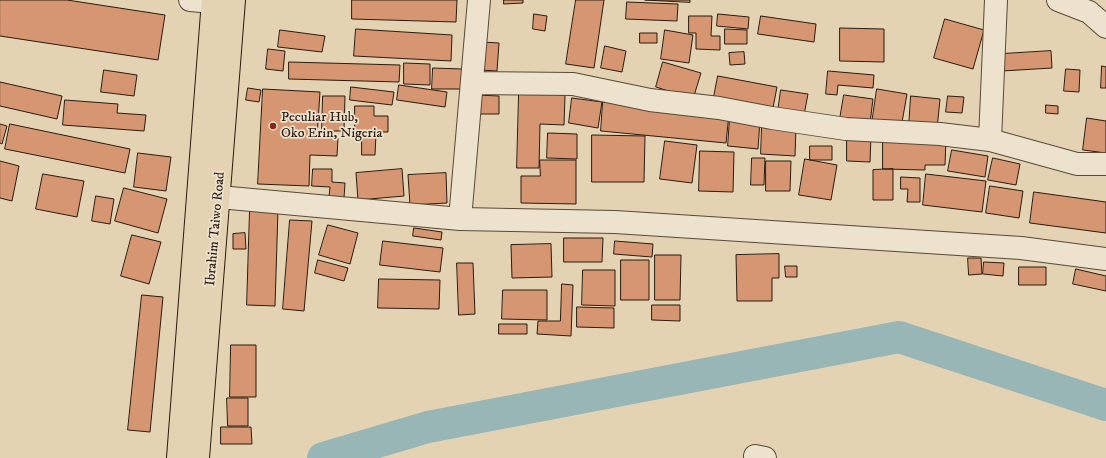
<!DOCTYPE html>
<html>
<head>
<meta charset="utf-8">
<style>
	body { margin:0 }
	canvas { display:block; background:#e4d3b2 }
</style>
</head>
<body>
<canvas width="1106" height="458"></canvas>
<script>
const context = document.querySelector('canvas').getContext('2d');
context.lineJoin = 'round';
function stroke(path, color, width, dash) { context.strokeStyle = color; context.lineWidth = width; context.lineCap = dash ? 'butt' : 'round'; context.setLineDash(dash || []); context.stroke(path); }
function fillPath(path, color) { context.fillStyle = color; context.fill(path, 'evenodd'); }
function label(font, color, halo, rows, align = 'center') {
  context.font = font + ' "IM FELL DW Pica",serif'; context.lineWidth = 3.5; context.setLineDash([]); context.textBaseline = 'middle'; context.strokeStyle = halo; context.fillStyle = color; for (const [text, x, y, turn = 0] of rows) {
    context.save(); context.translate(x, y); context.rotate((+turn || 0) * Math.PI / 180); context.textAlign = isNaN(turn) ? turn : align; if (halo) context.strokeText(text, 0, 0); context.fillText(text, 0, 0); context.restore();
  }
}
stroke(new Path2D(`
	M323 458 428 427 899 337 1106 405`), '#98b6b6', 32);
const building = new Path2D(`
	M0 0H67L165 15 158 60 0 36Z
	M352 0H457L456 22 352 19Z
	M504 0H523V3L504 4Z
	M576 0H604L594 68 566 64Z
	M645 0H690V2Z
	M627 2 678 4 677 21 626 19Z
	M534 14 547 16 545 31 533 29Z
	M718 14 749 17 748 29 717 26Z
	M689 16H712L711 36H720V50L696 49V33H689Z
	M761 16 816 24 814 42 758 34Z
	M945 19 984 30 973 69 934 58Z
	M840 28 884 29V62L840 61Z
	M356 29 452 35 451 61 354 56Z
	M725 29 747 30V44H725Z
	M280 30 325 36 322 52 278 47Z
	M665 30 693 35 689 63 661 59Z
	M640 33H657V43H640Z
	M482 42 499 43 497 71 480 70Z
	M605 46 626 51 622 72 601 68Z
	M268 49 285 51 283 71 266 69Z
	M1051 51 1052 68 1002 71V54Z
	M744 52 745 64 730 65 729 53Z
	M289 62 400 65 399 82 289 79Z
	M663 62 701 73 693 99 656 87Z
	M404 63 430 64V85L404 84Z
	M1102 66 1106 67V88H1101Z
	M433 68 462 69V89H432Z
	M1066 69 1080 70 1079 92 1064 91Z
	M104 70 137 75 134 96 101 92Z
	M828 71 874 75 873 88 838 85 837 95 826 94Z
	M718 76 777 87 772 113 713 102Z
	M0 82 62 96 57 119 0 106Z
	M399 85 447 92 445 107 397 100Z
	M351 87 394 92 392 105 350 100Z
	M248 88 261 90 259 102 246 100Z
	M263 89 320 92 317 137 338 138 337 156 310 155 309 186 258 184Z
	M877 89 907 94 901 128 872 123Z
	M781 90 808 94 804 115 778 111Z
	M519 93 565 95 564 125 540 124 539 168H517Z
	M477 95 499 96V114H477Z
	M844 95 873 99 870 123 840 119Z
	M323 96H345L344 131H322Z
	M911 96 940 99 937 129 909 127Z
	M948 96 964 97 962 113 946 112Z
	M572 98 602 102 598 128 569 123Z
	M65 100 118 104 117 113 146 115 144 131 63 125Z
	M603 102 729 114 726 143 601 131Z
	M1046 105 1058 106V114L1046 113Z
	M355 106H374V116H388V132H355Z
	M730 118 760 120 758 149 728 146Z
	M1087 118 1106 121V153L1083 150Z
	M0 124 7 126 2 144 0 143Z
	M10 124 130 149 125 173 5 149Z
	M762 126 796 127 795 156 761 154Z
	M362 133 376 134 375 155H362Z
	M548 133 577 134V159L547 158Z
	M592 135 645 136 644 182H592Z
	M847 135 871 136 870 162 847 161Z
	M883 139 946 140 945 165H925V170L883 169Z
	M665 141 697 145 692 183 660 179Z
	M810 146H832V160H810Z
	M952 150 988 156 985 177 948 171Z
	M700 151 734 152 733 192 699 191Z
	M138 153 171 157 166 191 134 187Z
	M752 158H765L764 185H751Z
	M993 158 1020 164 1016 185 988 180Z
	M805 159 837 165 831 200 799 195Z
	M540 160H576V204L521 203V176H540Z
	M0 161 19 166 12 201 0 198Z
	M766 161H791L790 191H766Z
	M313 169H332V182L345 183 344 198 329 197 330 187 312 186Z
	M402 169 404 196 358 200 356 173Z
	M893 169V200H873V170Z
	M446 173 447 203 410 205 408 175Z
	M43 174 84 181 77 217 36 209Z
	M926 174 986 181 982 212 923 205Z
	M901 177 920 178V202H907L908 189H901Z
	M990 186 1023 191 1019 218 986 213Z
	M124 188 167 199 158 233 115 221Z
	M1034 192 1106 202V233L1030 223Z
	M96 196 114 199 110 224 92 221Z
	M250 209 278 210 275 306 247 305Z
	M290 220 312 221 304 311 283 309Z
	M328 225 358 233 350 264 319 255Z
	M414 228 442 232 441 240 413 236Z
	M245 233 246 249H233V234Z
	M132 235 161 242 149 284 121 276Z
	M564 238H603L602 262H564Z
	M383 241 443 248 440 272 380 265Z
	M615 241 653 244 652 257 614 254Z
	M551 244 552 277 512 278 511 245Z
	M779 254V278H772V301H737L736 255Z
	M655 255H681L680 300H655Z
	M968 258H981L982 274 969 275Z
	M318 260 348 268 344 281 315 273Z
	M621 260H649V300H621Z
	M984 262 1004 263 1003 276 983 274Z
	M457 263H473L475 314 459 315Z
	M785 266H797V277H786Z
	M1019 267H1046V285H1019Z
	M1076 269 1106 276V291L1073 284Z
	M583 270H615V306L582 305Z
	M379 279 440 280 439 309 378 308Z
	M562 284 573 285 571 336 537 334 538 321H560Z
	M503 290H547V320L502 319Z
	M142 295 163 297 150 432 128 430Z
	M652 305H680V321L652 320Z
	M577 307 614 308V328L577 327Z
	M499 324H527V334H499Z
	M231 345H256V397H230Z
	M227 398H248V426H228Z
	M221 427H251L252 444H221Z`);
fillPath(building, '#d59671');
stroke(building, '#2a1b11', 1);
const minor = new Path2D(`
	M190 0 213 2
	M1058 0 1089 12 1106 27
	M472 83 573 84 650 100 719 108 772 118 846 129 940 134 990 140 1077 164H1106
	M990 140 996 0
	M219 197 460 219 615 222 1021 248 1106 259
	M460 219 479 0
	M755 456 765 458`);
const trunk = new Path2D(`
	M178 458 213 0
	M198 458 234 0`);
stroke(minor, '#584939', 24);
stroke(trunk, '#2a1b11', 24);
stroke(minor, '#ede2cd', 22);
stroke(trunk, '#e4d3b2', 22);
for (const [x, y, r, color] of [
	[273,126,4,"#8f2418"]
]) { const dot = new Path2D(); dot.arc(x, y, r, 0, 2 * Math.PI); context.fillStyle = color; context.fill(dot); stroke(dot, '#ede2cd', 1.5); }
label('14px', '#2a1b11', '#ede2cd', [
	["Peculiar Hub,",281,118],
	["Oko Erin, Nigeria",281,134]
], 'left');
label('14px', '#2a1b11', '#ede2cd', [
	["Ibrahim Taiwo Road",216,229,-85]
]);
</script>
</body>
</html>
